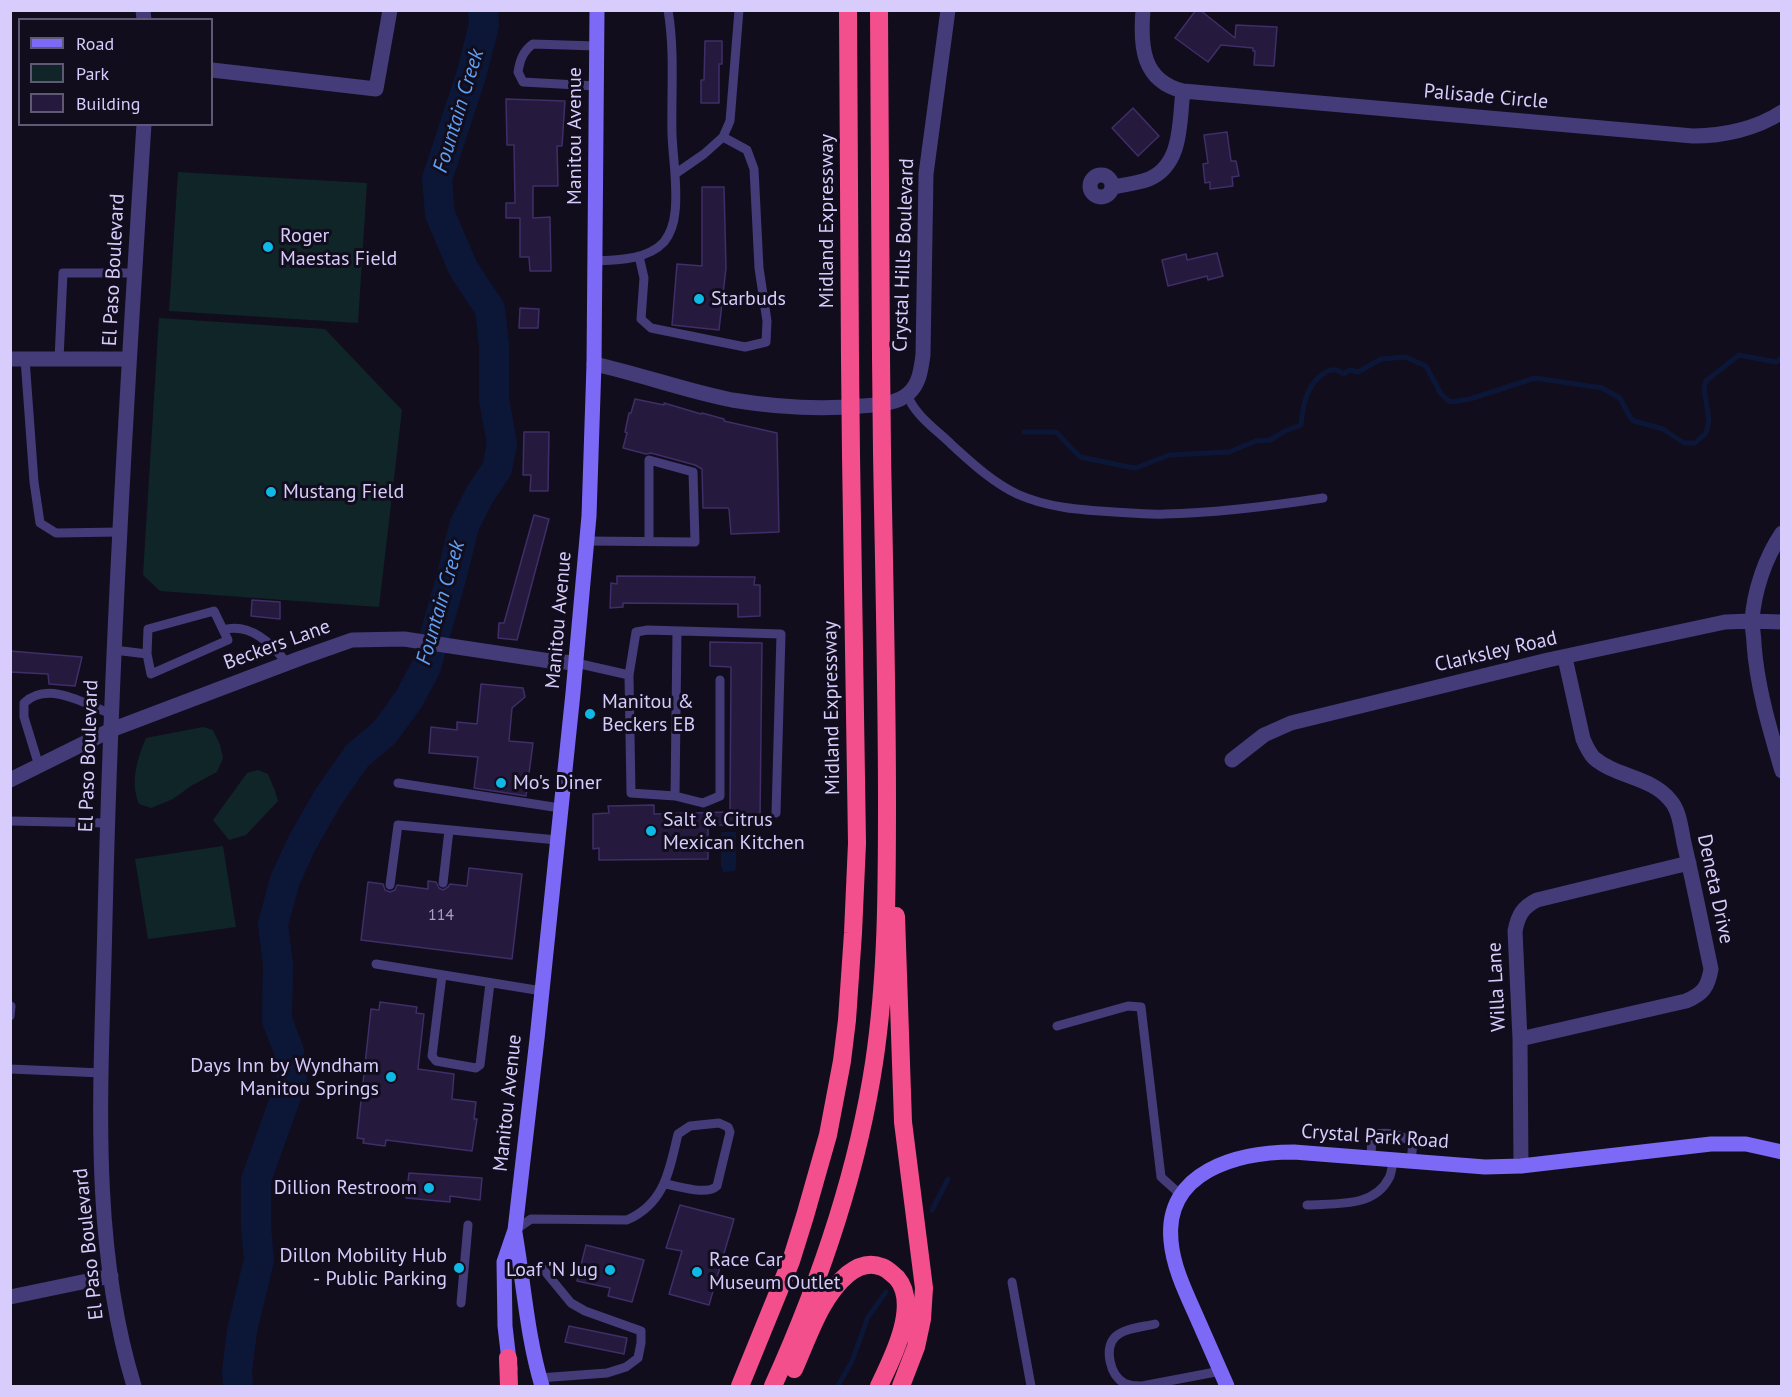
<!DOCTYPE html>
<html>
<head>
<meta charset="utf-8">
<style>
	body { margin:0 }
	#map { position:relative; width:1792px; height:1397px; overflow:hidden; background:#110d1d; font-family:"PT Sans",sans-serif }
	canvas { display:block }
	.frame { position:absolute; inset:0; border:12px solid #d7ccfc; pointer-events:none }
	.legend { position:absolute; left:18px; top:18px; width:195px; height:108px; box-sizing:border-box; background:#110d1d; border:2px solid #605976; margin:0; padding:8px 10px; list-style:none; font-size:18px; color:#d7ccfc }
	.legend li { display:flex; align-items:center; gap:12px; height:30px }
	.legend b { width:30px; border:2px solid #605976 }
</style>
</head>
<body>
<div id="map">
<canvas width="1792" height="1397"></canvas>
<div class="frame"></div>
<ul class="legend">
<li><b style="height:8px;background:#7c69f6"></b>Road</li>
<li><b style="height:16px;background:#102527"></b>Park</li>
<li><b style="height:16px;background:#251a3d"></b>Building</li>
</ul>
</div>
<script>
const context = document.querySelector('canvas').getContext('2d');
context.lineJoin = 'round';
function fillPath(path, color) { context.fillStyle = color; context.fill(path, 'evenodd'); }
function stroke(path, color, width, dash) { context.strokeStyle = color; context.lineWidth = width; context.lineCap = dash ? 'butt' : 'round'; context.setLineDash(dash || []); context.stroke(path); }
function label(font, color, halo, rows, align = 'center') {
  context.font = font + ' "PT Sans",sans-serif'; context.lineWidth = 6; context.setLineDash([]); context.textBaseline = 'middle'; context.strokeStyle = halo; context.fillStyle = color; for (const [text, x, y, turn = 0] of rows) {
    context.save(); context.translate(x, y); context.rotate((+turn || 0) * Math.PI / 180); context.textAlign = isNaN(turn) ? turn : align; if (halo) context.strokeText(text, 0, 0); context.fillText(text, 0, 0); context.restore();
  }
}
fillPath(new Path2D(`
	M178 172 367 183 358 323 169 311Z
	M159 318 325 329 402 410 379 607 160 591 143 575Z
	M203 727 213 730 220 745 223 758 217 772 191 786 173 799 151 808 139 804C130 782 137 759 146 738Z
	M258 770 268 774 275 791 278 801 246 835 229 840 213 820 247 773Z
	M223 846 236 927 148 939 135 859Z`), '#102527');
fillPath(new Path2D(`
	M721 832H736V866L735 871 723 872 721 865Z`), '#0c1738');
stroke(new Path2D(`
	M1024 432H1056L1080 457 1129 467 1136 468 1169 455 1229 452 1256 441 1270 440 1285 431 1301 425C1303 404 1307 383 1326 372 1333 368 1338 369 1343 374L1350 370 1358 372 1381 359 1406 357 1426 366 1441 394 1450 402 1470 399 1535 378 1602 388 1620 398 1630 417 1634 421 1663 429 1684 443H1695L1706 433 1709 421 1704 388 1706 381 1739 355 1776 362 1782 358
	M932 1210 948 1179
	M838 1386 852 1361 868 1317 886 1292`), '#0c1738', 5);
stroke(new Path2D(`
	M238 1386 237 1371 242 1331 259 1260 256 1227V1180L292 1080 289 1051 277 1020 278 964 273 924 285 880 302 843 329 796 357 756 385 732 409 699 426 667 452 575 464 526 479 496 497 469 502 444 494 399V345L490 309 463 268 440 214 437 179 471 76 484 25 483 10`), '#0c1738', 30);
const building = new Path2D(`
	M1196 10H1200L1235 38 1236 25 1277 27 1274 66 1254 65 1255 51H1253V48L1221 45 1208 62 1175 38Z
	M705 41H722V64H719V103H701V80H704Z
	M506 99 565 101 562 146H557L558 186H533V218L550 217 551 271H530L529 257H520V218H506V203H515L514 145H507Z
	M1133 108 1159 136 1138 156 1112 128Z
	M1227 132 1231 161H1236L1239 176 1232 177 1233 186 1210 189V182L1205 183 1203 164 1208 163 1204 135Z
	M702 187H724L726 268 719 330 672 325 677 264 702 266Z
	M1217 253 1223 276 1208 280 1207 276 1168 286 1162 260 1186 254 1187 260Z
	M520 308 539 309 538 328H519Z
	M635 399 664 405V403L701 414 702 413 724 419V421L777 433 779 532 731 534 729 509 728 508H703L702 469 695 465 651 453 646 454 623 448 627 433 625 432 629 413H631Z
	M524 432H549L548 491H530L531 475H523Z
	M534 515 549 519 517 640 498 638 499 623H504Z
	M617 576 755 577 754 585H760V616L738 617V604L623 603V607L610 608 611 583 617 584Z
	M252 600 280 602V619L251 616Z
	M710 642 762 643 760 819H756V822H745V827L708 824V859L599 860V848L593 849V814L609 813 608 806 654 805V814L730 812 731 667 710 666Z
	M10 651 82 657 75 686 49 684 48 674 10 672Z
	M481 684 523 688 525 697 512 708 509 741 533 743 526 796 474 788 478 757 429 753 431 727 457 730V722L477 724Z
	M469 868 522 874 512 959 361 940 368 882 383 884 385 890 390 892 395 890 397 885 428 889V881L436 882 439 888 443 890 448 887 450 884 467 886Z
	M380 1002 417 1007 416 1013 424 1014 418 1069 454 1074 452 1099 476 1102 474 1119H477L472 1151 386 1140 385 1146 363 1143 364 1139 357 1138 371 1009 379 1010Z
	M409 1173 482 1178 480 1200 450 1196V1202L406 1198Z
	M680 1205 734 1219 709 1305 669 1294 682 1251 666 1248Z
	M586 1245 644 1260 632 1302 608 1296 610 1288 577 1281Z
	M569 1326 627 1338 624 1354 565 1342Z`);
fillPath(building, '#251a3d');
stroke(building, '#3f2e67', 1.5);
stroke(new Path2D(`
	M596 86 523 82 518 72C520 60 523 51 533 44L596 46
	M675 174 704 154 723 137 730 121 739 10
	M639 256 644 278 641 319 651 328 745 347 766 342 767 321 759 268 754 169 747 150 723 137
	M595 261C618 260 647 260 664 242 671 233 674 223 675 212 678 187 673 160 672 134 671 93 675 51 668 10
	M25 359 34 482 40 523 56 533 120 532
	M59 359 63 273H134
	M907 394C914 415 937 430 952 445 972 463 992 482 1017 494 1048 508 1081 510 1115 512 1131 513 1148 515 1165 514 1218 513 1271 506 1323 498
	M587 541 695 542 693 472 649 460V541
	M223 630C250 622 272 644 287 663
	M114 650 147 654 151 674 228 640 214 611 148 629 147 654
	M576 663 629 675 631 793 675 796 703 803 720 796V680
	M629 675 636 632 648 630 781 634 776 813
	M39 766 24 717V703C48 680 86 704 111 714
	M398 783 560 808
	M675 796 677 631
	M10 821 107 823
	M443 883 449 830
	M390 885 398 825 557 840
	M376 964 542 991
	M442 975 432 1056 436 1061 476 1068 480 1065 490 983
	M10 1016 11 1006
	M1057 1026 1128 1006 1141 1007 1161 1177 1181 1195
	M10 1069 102 1073
	M1371 1157 1372 1134C1391 1132 1397 1133 1413 1143L1411 1161
	M1307 1205C1336 1203 1374 1208 1389 1178 1392 1173 1392 1165 1393 1159
	M515 1230 531 1219 627 1220C665 1203 669 1171 678 1134L690 1126 719 1123 728 1127 730 1132 717 1186C706 1196 679 1186 665 1184
	M521 1268 543 1269 571 1303 585 1311 641 1331V1343L638 1358 626 1367 607 1373 539 1378
	M1012 1282 1031 1386
	M461 1303 468 1225
	M1155 1324C1143 1327 1124 1328 1115 1337 1104 1349 1110 1375 1124 1383 1130 1386 1135 1386 1142 1386L1221 1371`), '#443b79', 9);
stroke(new Path2D(`
	M143 10 144 20
	M1143 10C1140 46 1142 81 1183 91L1693 136C1723 136 1756 129 1782 112
	M212 70 376 89 390 10
	M1090 186a11 11 0 1 1 22 0a11 11 0 1 1-22 0Z
	M1112 187C1124 185 1138 183 1149 179 1183 164 1179 122 1183 91
	M10 359H129
	M594 364C640 374 686 391 732 400 775 407 818 410 861 406 876 405 898 404 909 393 920 383 921 368 923 355L926 174 948 10
	M1782 533C1765 558 1754 591 1752 621 1752 628 1754 636 1754 644 1757 687 1770 730 1782 771
	M1232 760 1264 735 1291 723 1548 660 1725 622 1752 621 1782 622
	M10 780 111 730 301 658 352 640 404 639 550 661 576 663
	M1520 1039 1686 1001C1703 994 1708 987 1711 969 1702 927 1694 885 1684 843 1681 829 1680 811 1670 800 1652 777 1616 777 1594 758 1589 753 1586 746 1583 739L1565 658
	M1521 1166 1520 1039 1515 931C1518 915 1523 907 1537 900L1689 863
	M10 1297 111 1276
	M134 1386C88 1235 102 1075 105 919 111 654 127 389 144 124`), '#443b79', 15);
stroke(new Path2D(`
	M515 1233C524 1285 527 1336 542 1386
	M510 1369 505 1326 504 1262 515 1230 537 1039 573 693 589 516 594 364 597 10
	M1227 1386C1216 1361 1205 1336 1194 1311 1184 1289 1173 1265 1171 1241 1164 1171 1238 1152 1294 1152L1485 1167 1521 1166 1711 1144H1746L1782 1152`), '#7c69f6', 15);
stroke(new Path2D(`
	M848 10 850 360
	M879 10 881 357
	M896 916 903 1122 924 1288 922 1319 916 1347 901 1386
	M508 1358 509 1386
	M794 1369C808 1338 821 1296 848 1274 858 1266 870 1262 882 1267 888 1269 892 1274 897 1278 920 1305 892 1359 879 1386
	M740 1386 791 1261 805 1216 828 1135 842 1061 847 1020 853 933 857 843 851 455
	M773 1386C819 1284 857 1175 874 1063 887 977 887 888 887 801 887 685 884 568 882 452`), '#f44f8d', 18);
stroke(new Path2D(`
	M881 357 882 452
	M850 360 851 455`), '#f44f8d', 18);
for (const [x, y, r, color] of [
	[268,247,6,"#0eb9e6"],
	[699,299,6,"#0eb9e6"],
	[271,492,6,"#0eb9e6"],
	[590,714,6,"#0eb9e6"],
	[501,783,6,"#0eb9e6"],
	[651,831,6,"#0eb9e6"],
	[391,1077,6,"#0eb9e6"],
	[429,1188,6,"#0eb9e6"],
	[459,1268,6,"#0eb9e6"],
	[610,1270,6,"#0eb9e6"],
	[697,1272,6,"#0eb9e6"]
]) { const dot = new Path2D(); dot.arc(x, y, r, 0, 2 * Math.PI); context.fillStyle = color; context.fill(dot); stroke(dot, '#110d1d', 2); }
label('16px', '#aaa0cc', null, [
	["114",441,915]
]);
label('20px', '#d7ccfc', '#110d1d', [
	["Palisade Circle",1486,97,5],
	["Manitou Avenue",575,136,-90],
	["Midland Expressway",827,221,-90],
	["Crystal Hills Boulevard",904,255,-88],
	["El Paso Boulevard",114,270,-87],
	["Manitou Avenue",559,620,-85],
	["Beckers Lane",277,645,-20],
	["Clarksley Road",1496,652,-13],
	["Midland Expressway",832,708,-91],
	["El Paso Boulevard",89,756,-88],
	["Deneta Drive",1715,889,78],
	["Willa Lane",1497,987,-93],
	["Manitou Avenue",508,1103,-84],
	["Crystal Park Road",1375,1137,4],
	["El Paso Boulevard",89,1244,-96]
]);
label('20px', '#d7ccfc', '#110d1d', [
	["Roger",280,236],
	["Maestas Field",280,259],
	["Starbuds",711,299],
	["Mustang Field",283,492],
	["Manitou &",602,702],
	["Beckers EB",602,725],
	["Mo's Diner",513,783],
	["Salt & Citrus",663,820],
	["Mexican Kitchen",663,843],
	["Days Inn by Wyndham",379,1066,"right"],
	["Manitou Springs",379,1089,"right"],
	["Dillion Restroom",417,1188,"right"],
	["Dillon Mobility Hub",447,1256,"right"],
	["- Public Parking",447,1279,"right"],
	["Race Car",709,1260],
	["Museum Outlet",709,1283],
	["Loaf 'N Jug",598,1270,"right"]
], 'left');
label('italic 21px', '#61a1f5', '#110d1d', [
	["Fountain Creek",459,111,-73],
	["Fountain Creek",441,603,-74]
]);
</script>
</body>
</html>
